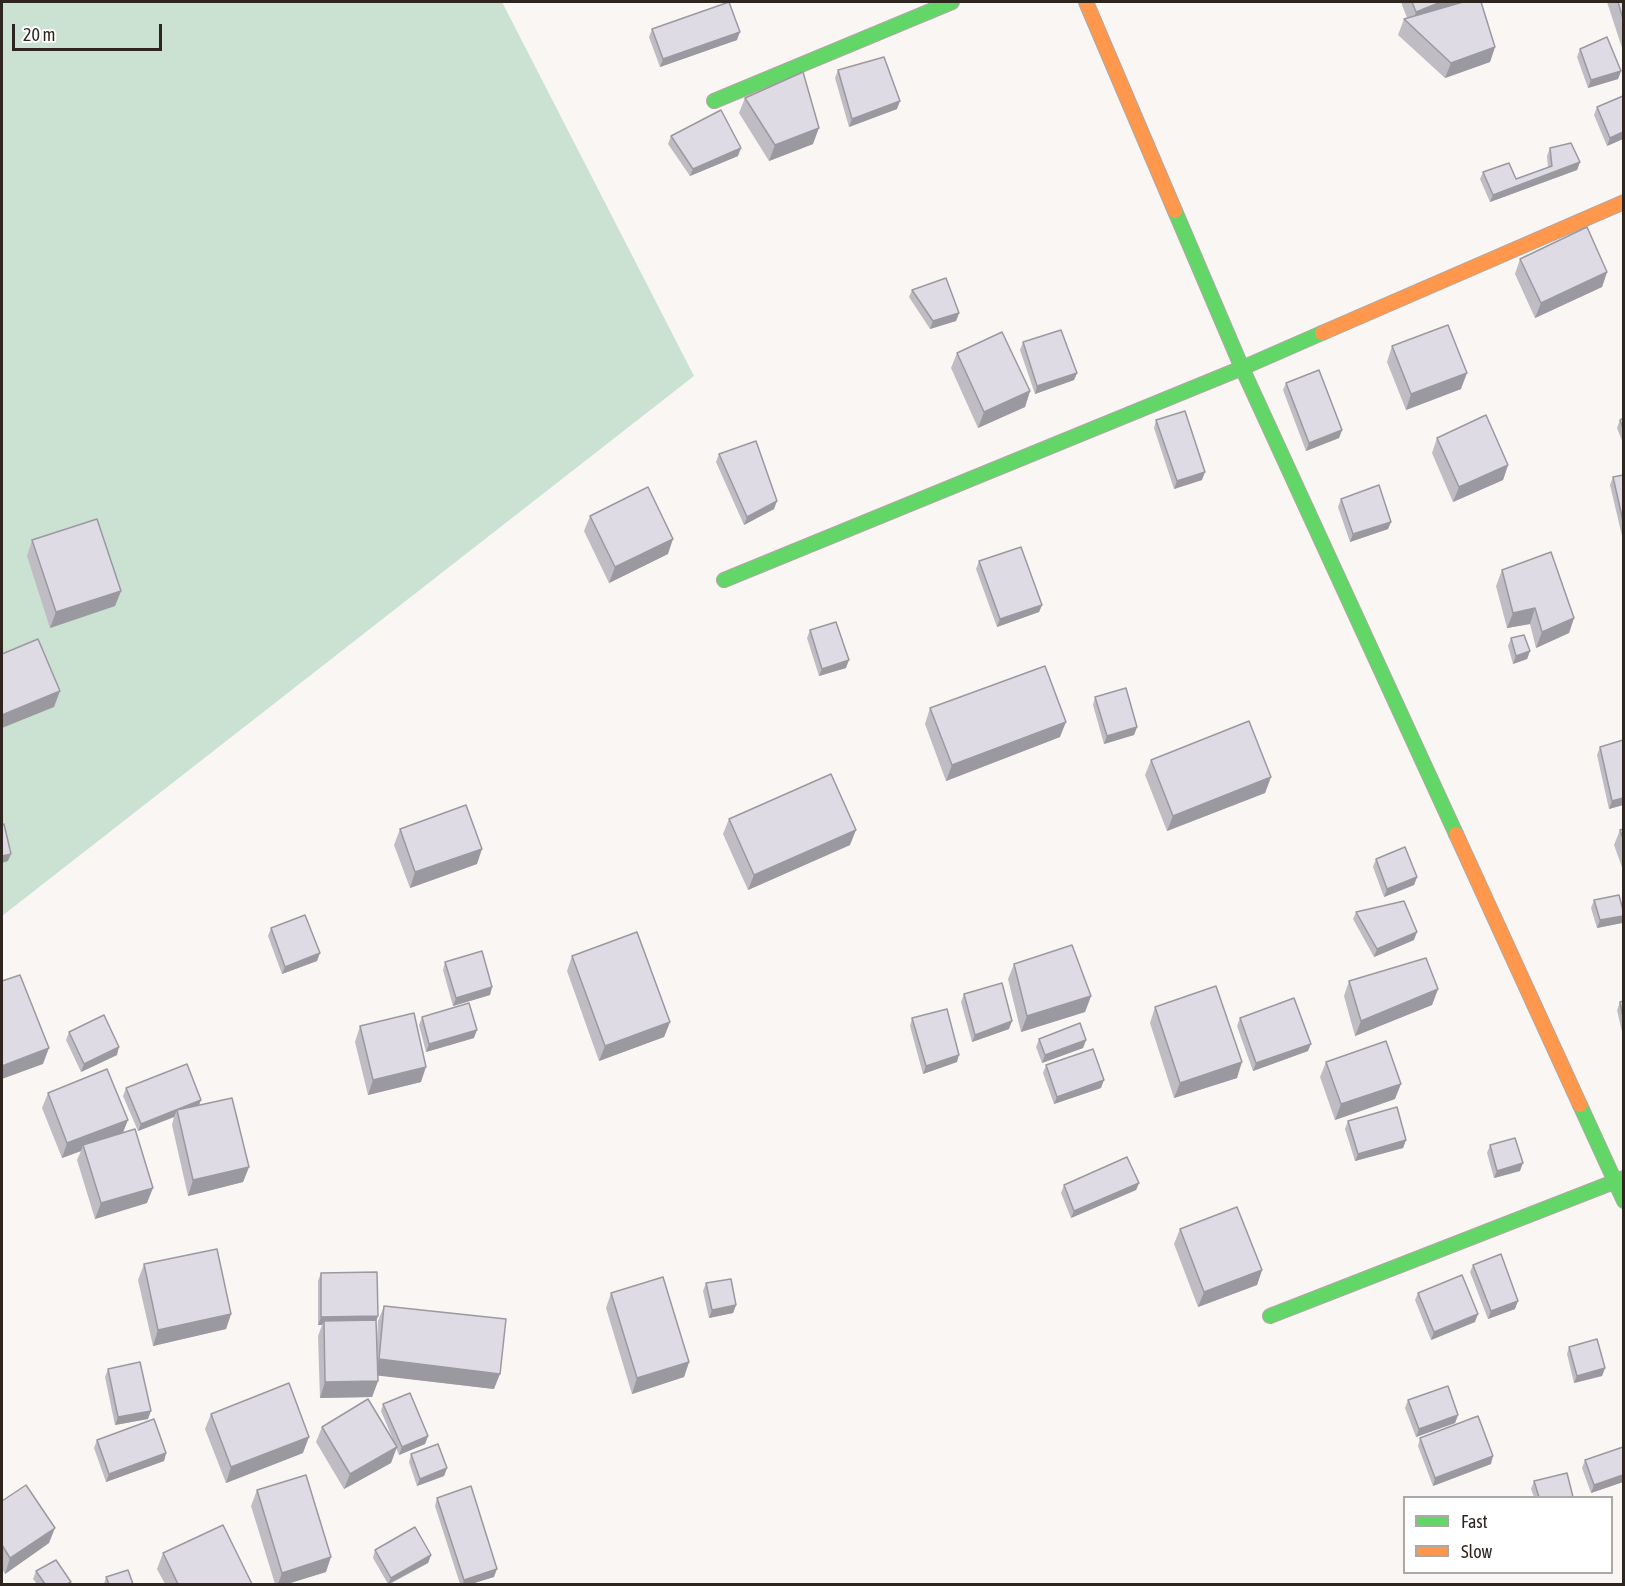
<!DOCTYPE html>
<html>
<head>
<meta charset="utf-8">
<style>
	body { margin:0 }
	#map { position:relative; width:1625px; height:1586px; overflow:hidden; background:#f9f6f4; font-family:"Asap Condensed",sans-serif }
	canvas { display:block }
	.frame { position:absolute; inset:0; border:3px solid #2f251f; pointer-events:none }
	.legend { position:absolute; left:1403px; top:1496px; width:210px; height:78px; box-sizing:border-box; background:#fff; border:2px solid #aca8a5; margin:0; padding:8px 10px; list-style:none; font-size:18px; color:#2f251f }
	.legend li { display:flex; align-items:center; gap:12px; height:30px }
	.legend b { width:30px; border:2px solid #aca8a5 }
	.scale { position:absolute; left:12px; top:24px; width:150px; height:27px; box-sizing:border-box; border:3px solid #2f251f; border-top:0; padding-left:8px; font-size:18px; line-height:21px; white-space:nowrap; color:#2f251f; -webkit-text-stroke:4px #fff; paint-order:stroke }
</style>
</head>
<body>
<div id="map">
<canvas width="1625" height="1586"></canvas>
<div class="frame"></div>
<ul class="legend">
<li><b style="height:8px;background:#63d668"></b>Fast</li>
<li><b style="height:8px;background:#ff974d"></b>Slow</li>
</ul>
<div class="scale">20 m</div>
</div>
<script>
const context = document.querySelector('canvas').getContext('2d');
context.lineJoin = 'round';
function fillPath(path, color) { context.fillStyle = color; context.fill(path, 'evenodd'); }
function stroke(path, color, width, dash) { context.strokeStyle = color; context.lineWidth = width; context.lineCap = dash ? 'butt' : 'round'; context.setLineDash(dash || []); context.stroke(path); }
fillPath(new Path2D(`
	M2 2H502L694 376 2 916Z`), '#cbe2d3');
const fast = new Path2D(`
	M714 101 952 2
	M1175 211 1242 368 1456 834
	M724 580 1242 368 1322 333
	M1580 1105 1624 1201
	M1270 1316 1624 1178`);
const slow = new Path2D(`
	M1086 2 1175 211
	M1322 333 1624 202
	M1456 834 1580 1105`);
stroke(fast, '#afa8a5', 16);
stroke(slow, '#afa8a5', 16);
stroke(fast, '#63d668', 14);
stroke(slow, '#ff974d', 14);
fillPath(new Path2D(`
	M1401 2H1481L1495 47 1490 62 1445 78 1398 35 1404 19 1407 18Z
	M1607 2H1623V51Z
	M652 29 737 40 660 67 649 37Z
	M1580 49 1621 71 1618 79 1588 88 1577 57Z
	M838 70 897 109 849 127 835 78Z
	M1623 96V139L1607 146 1594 115 1597 107Z
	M745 98 813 144 769 161 739 113Z
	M671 136 738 156 690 176 668 144Z
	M1550 148 1580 162 1577 170 1490 202 1480 179 1483 172 1516 179 1548 167 1547 156Z
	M1520 259 1607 272 1602 287 1535 318 1515 274Z
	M912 290 959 313 956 321 930 329 909 297Z
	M1023 342 1077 373 1074 380 1035 394 1020 350Z
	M1392 346 1461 389 1406 410 1387 362Z
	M957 353 1030 391 1025 407 978 428 951 368Z
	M1286 383 1342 430 1339 438 1306 451 1283 390Z
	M1623 418V443L1617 428 1620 420Z
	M1156 420 1202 480 1174 489 1154 428Z
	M1437 438 1508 465 1503 480 1453 502 1432 453Z
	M719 454 774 509 744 525 716 462Z
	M1623 475V540L1610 485 1613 477Z
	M1341 499 1391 522 1388 529 1350 542 1338 507Z
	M590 516 668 554 609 583 584 531Z
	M32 540 121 591 115 606 50 628 27 556Z
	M979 561 1042 605 1039 612 997 627 976 569Z
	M1502 570 1574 618 1569 633 1536 648 1530 624 1507 628 1496 586Z
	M810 630 846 668 819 676 807 638Z
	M1511 638 1530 651 1527 659 1513 664 1508 646Z
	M1095 697 1137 727 1134 735 1104 744 1093 705Z
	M930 708 1060 737 946 781 925 724Z
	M1623 740V805L1609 809 1597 755 1600 747Z
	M1151 760 1271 777 1265 793 1167 831 1145 775Z
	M729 819 850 845 748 890 723 834Z
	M400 829 477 864 410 888 394 845Z
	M1623 829V870L1614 845 1620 830Z
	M1376 859 1417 877 1414 885 1384 897 1373 867Z
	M1594 900 1622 923 1597 928 1591 908Z
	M1356 912 1414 940 1374 957 1353 919Z
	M271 928 317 961 282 974 268 936Z
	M572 956 670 1022 664 1037 599 1061 567 971Z
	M445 962 492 987 490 995 453 1006 443 970Z
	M1014 964 1091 996 1085 1012 1021 1032 1008 979Z
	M1349 981 1438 989 1432 1005 1355 1036 1344 996Z
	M964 994 1009 1029 972 1042 961 1002Z
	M1623 1001V1036L1617 1010 1620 1002Z
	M1155 1007 1237 1078 1174 1098 1150 1023Z
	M422 1017 474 1038 426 1052 419 1025Z
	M912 1018 957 1062 923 1074 910 1026Z
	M1240 1018 1308 1051 1253 1071 1237 1026Z
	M360 1026 421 1082 368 1095 355 1042Z
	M69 1032 117 1055 81 1072 66 1040Z
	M1039 1039 1086 1040 1083 1048 1042 1063 1036 1047Z
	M1326 1062 1395 1099 1335 1120 1320 1077Z
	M1046 1065 1101 1088 1054 1104 1043 1073Z
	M126 1088 199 1105 249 1167 243 1182 188 1196 172 1125 174 1117 138 1131 123 1096Z
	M48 1093 123 1133 147 1203 95 1219 77 1160 81 1151 62 1158 42 1108Z
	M1348 1121 1406 1140 1403 1148 1355 1161 1345 1129Z
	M1490 1145 1520 1171 1494 1178 1487 1153Z
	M1139 1183 1136 1190 1071 1218 1061 1193 1064 1185Z
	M1180 1229 1262 1270 1257 1285 1198 1307 1174 1244Z
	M144 1264 231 1314 226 1329 153 1346 138 1280Z
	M1473 1265 1515 1309 1488 1319 1470 1272Z
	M321 1273 378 1316 376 1321 377 1341 378 1321 384 1306 494 1389 377 1375 378 1381 372 1397 320 1398 318 1336 322 1325H318V1281Z
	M706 1283 736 1305 733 1313 709 1318 703 1291Z
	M611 1293 689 1362 684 1377 632 1394 606 1308Z
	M1418 1293 1475 1322 1431 1340 1415 1300Z
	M1569 1347 1605 1368 1602 1376 1574 1383 1567 1354Z
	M108 1369 148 1419 115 1425 105 1377Z
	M1408 1400 1458 1415 1455 1423 1416 1437 1405 1408Z
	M383 1404 428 1436 425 1444 399 1455 396 1448 391 1463 344 1489 316 1442 322 1427 394 1442 381 1411Z
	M211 1414 303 1453 226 1483 205 1429Z
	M1420 1438 1491 1464 1433 1486 1418 1446Z
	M97 1440 166 1453 164 1461 106 1482 94 1448Z
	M1623 1447V1482L1591 1493 1582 1468 1585 1460Z
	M411 1454 447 1468 444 1476 417 1486 409 1462Z
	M1534 1481 1572 1497H1534L1531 1489Z
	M257 1490 326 1572 287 1584H275L251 1506Z
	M437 1498 494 1577 471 1584H460L435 1506Z
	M2 1501 49 1543 5 1574 2 1569Z
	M375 1550 431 1555 428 1563 390 1584H388L373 1558Z
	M163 1553 252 1584H165L157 1569Z
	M36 1571 71 1582 70 1584H37L33 1579Z
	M106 1577 133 1584H104Z`), '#bfbcc4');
fillPath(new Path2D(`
	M1441 2H1470L1411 26 1416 12Z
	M740 32 737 40 660 67 663 59Z
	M1495 47 1490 62 1445 78 1451 63Z
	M1621 71 1618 79 1588 88 1591 80Z
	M900 101 897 109 849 127 852 119Z
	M819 128 813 144 769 161 775 145Z
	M1623 132V139L1607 146 1610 138Z
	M741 148 738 156 690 176 693 169Z
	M1580 162 1577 170 1490 202 1493 195Z
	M1607 272 1602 287 1535 318 1541 303Z
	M959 313 956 321 930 329 933 321Z
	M1077 373 1074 380 1035 394 1037 386Z
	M1467 373 1461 389 1406 410 1411 394Z
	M1030 391 1025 407 978 428 984 412Z
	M1342 430 1339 438 1306 451 1309 443Z
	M1508 465 1503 480 1453 502 1459 487Z
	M1205 472 1202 480 1174 489 1177 481Z
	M777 501 774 509 744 525 747 517Z
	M1391 522 1388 529 1350 542 1353 534Z
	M673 539 668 554 609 583 615 567Z
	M121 591 115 606 50 628 56 612Z
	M1042 605 1039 612 997 627 1000 619Z
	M1535 608 1530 624 1507 628 1513 613Z
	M1574 618 1569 633 1536 648 1542 632Z
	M1530 651 1527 659 1513 664 1516 656Z
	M849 660 846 668 819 676 822 669Z
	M60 691 54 707 2 728V715Z
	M1066 722 1060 737 946 781 952 765Z
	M1137 727 1134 735 1104 744 1107 736Z
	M1271 777 1265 793 1167 831 1173 816Z
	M1623 798V805L1609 809 1612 801Z
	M856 830 850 845 748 890 754 875Z
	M482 849 477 864 410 888 415 872Z
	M11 854 8 861 2 863V856Z
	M1417 877 1414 885 1384 897 1387 889Z
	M1623 916 1622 923 1597 928 1600 920Z
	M1417 932 1414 940 1374 957 1377 949Z
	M320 953 317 961 282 974 285 967Z
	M492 987 490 995 453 1006 456 998Z
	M1438 989 1432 1005 1355 1036 1361 1021Z
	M1091 996 1085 1012 1021 1032 1027 1016Z
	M1012 1021 1009 1029 972 1042 975 1035Z
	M670 1022 664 1037 599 1061 605 1046Z
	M477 1030 474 1038 426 1052 429 1044Z
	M1086 1040 1083 1048 1042 1063 1045 1055Z
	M1311 1044 1308 1051 1253 1071 1256 1063Z
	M119 1047 117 1055 81 1072 84 1064Z
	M49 1048 43 1064 2 1079V1066Z
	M959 1055 957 1062 923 1074 926 1066Z
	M1242 1062 1237 1078 1174 1098 1180 1083Z
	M426 1067 421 1082 368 1095 373 1080Z
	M1104 1080 1101 1088 1054 1104 1057 1097Z
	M1401 1084 1395 1099 1335 1120 1341 1104Z
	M201 1100 198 1108 177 1110 174 1117 138 1131 141 1124Z
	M128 1120 122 1135 83 1145 81 1151 62 1158 67 1143Z
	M1406 1140 1403 1148 1355 1161 1358 1154Z
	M1523 1163 1520 1171 1494 1178 1497 1171Z
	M249 1167 243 1182 188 1196 193 1180Z
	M1139 1183 1136 1190 1071 1218 1074 1211Z
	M153 1188 147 1203 95 1219 101 1203Z
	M1262 1270 1257 1285 1198 1307 1204 1292Z
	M1518 1301 1515 1309 1488 1319 1491 1311Z
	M736 1305 733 1313 709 1318 712 1310Z
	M231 1314 226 1329 153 1346 158 1330Z
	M1478 1314 1475 1322 1431 1340 1434 1332Z
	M378 1316 375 1324 324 1321 322 1325H318L321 1317Z
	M379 1359 500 1374 494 1389 373 1375Z
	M689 1362 684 1377 632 1394 637 1378Z
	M1605 1368 1602 1376 1574 1383 1577 1376Z
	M378 1381 372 1397 320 1398 325 1382Z
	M151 1411 148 1419 115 1425 118 1417Z
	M1458 1415 1455 1423 1416 1437 1419 1429Z
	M428 1436 425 1444 399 1455 402 1447Z
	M309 1437 303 1453 226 1483 231 1467Z
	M397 1447 391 1463 344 1489 350 1474Z
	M166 1453 164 1461 106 1482 109 1474Z
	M1493 1456 1491 1464 1433 1486 1435 1478Z
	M447 1468 444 1476 417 1486 420 1479Z
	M1623 1475V1482L1591 1493 1594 1485Z
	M55 1528 49 1543 5 1574 10 1558Z
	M431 1555 428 1563 388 1584 391 1578Z
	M331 1557 326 1572 287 1584H278L282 1573Z
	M497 1569 494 1577 471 1584H463L464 1580Z`), '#9b99a0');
const building = new Path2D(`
	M729 2 740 32 663 59 652 29Z
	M1412 2H1441L1416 12Z
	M1463 2H1481L1495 47 1451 63 1404 19Z
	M1618 2H1623V19Z
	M1607 37 1621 71 1591 80 1580 49Z
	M884 57 900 101 852 119 838 70Z
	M803 72 819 128 775 145 745 98Z
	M1623 96V132L1610 138 1597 107Z
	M721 110 741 148 693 169 671 136Z
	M1571 143 1580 162 1493 195 1483 172 1509 163 1516 179 1552 166 1550 148Z
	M1587 227 1607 272 1541 303 1520 259Z
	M946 278 959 313 933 321 912 290Z
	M1448 325 1467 373 1411 394 1392 346Z
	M1061 330 1077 373 1037 386 1023 342Z
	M1002 332 1030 391 984 412 957 353Z
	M1319 370 1342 430 1309 443 1286 383Z
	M1185 411 1205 472 1177 481 1156 420Z
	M1486 415 1508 465 1459 487 1437 438Z
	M1623 418V428L1620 420Z
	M756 441 777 501 747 517 719 454Z
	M1623 475V521L1613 477Z
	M1379 485 1391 522 1353 534 1341 499Z
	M648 487 673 539 615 567 590 516Z
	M97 519 121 591 56 612 32 540Z
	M1021 547 1042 605 1000 619 979 561Z
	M1551 552 1574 618 1542 632 1535 608 1513 613 1502 570Z
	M836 622 849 660 822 669 810 630Z
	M1524 635 1530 651 1516 656 1511 638Z
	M38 639 60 691 2 715V654Z
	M1045 666 1066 722 952 765 930 708Z
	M1126 688 1137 727 1107 736 1095 697Z
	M1249 721 1271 777 1173 816 1151 760Z
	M1623 740V798L1612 801 1600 747Z
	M831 774 856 830 754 875 729 819Z
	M466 805 482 849 415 872 400 829Z
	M4 824 11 854 2 856V825Z
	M1623 829V839L1620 830Z
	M1405 847 1417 877 1387 889 1376 859Z
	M1619 895 1623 910V916L1600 920 1594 900Z
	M1404 901 1417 932 1377 949 1356 912Z
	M305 915 320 953 285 967 271 928Z
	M637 932 670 1022 605 1046 572 956Z
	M1072 945 1091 996 1027 1016 1014 964Z
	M482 951 492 987 456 998 445 962Z
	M1426 958 1438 989 1361 1021 1349 981Z
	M20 975 49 1048 2 1066V981Z
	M1002 983 1012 1021 975 1035 964 994Z
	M1216 986 1242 1062 1180 1083 1155 1007Z
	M1294 998 1311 1044 1256 1063 1240 1018Z
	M1623 1001V1017L1620 1002Z
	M469 1003 477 1030 429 1044 422 1017Z
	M947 1009 959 1055 926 1066 912 1018Z
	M414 1013 426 1067 373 1080 360 1026Z
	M104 1015 119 1047 84 1064 69 1032Z
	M1080 1023 1086 1040 1045 1055 1039 1039Z
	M1386 1041 1401 1084 1341 1104 1326 1062Z
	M1093 1049 1104 1080 1057 1097 1046 1065Z
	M187 1064 201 1100 141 1124 126 1088Z
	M107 1069 128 1120 67 1143 48 1093Z
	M232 1098 249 1167 193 1180 177 1110Z
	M1397 1107 1406 1140 1358 1154 1348 1121Z
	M135 1129 153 1188 101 1203 83 1145Z
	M1515 1138 1523 1163 1497 1171 1490 1145Z
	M1127 1157 1139 1183 1074 1211 1064 1185Z
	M1237 1207 1262 1270 1204 1292 1180 1229Z
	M217 1249 231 1314 158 1330 144 1264Z
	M1501 1254 1518 1301 1491 1311 1473 1265Z
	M377 1272 378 1316 321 1317V1273Z
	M1462 1275 1478 1314 1434 1332 1418 1293Z
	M663 1277 689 1362 637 1378 611 1293Z
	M731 1279 736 1305 712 1310 706 1283Z
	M384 1306 506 1319 500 1374 379 1359Z
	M376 1320 378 1381 325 1382 324 1321Z
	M1597 1339 1605 1368 1577 1376 1569 1347Z
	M140 1362 151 1411 118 1417 108 1369Z
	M289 1383 309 1437 231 1467 211 1414Z
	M1448 1386 1458 1415 1419 1429 1408 1400Z
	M410 1393 428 1436 402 1447 383 1404Z
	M368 1399 397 1447 350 1474 322 1427Z
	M1478 1416 1493 1456 1435 1478 1420 1438Z
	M154 1419 166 1453 109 1474 97 1440Z
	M438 1444 447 1468 420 1479 411 1454Z
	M1623 1447V1475L1594 1485 1585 1460Z
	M1567 1473 1573 1497H1539L1534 1481Z
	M306 1475 331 1557 282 1573 257 1490Z
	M26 1485 55 1528 10 1558 2 1545V1501Z
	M471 1486 497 1569 464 1580 437 1498Z
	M223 1525 252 1584H178L163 1553Z
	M415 1527 431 1555 391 1578 375 1550Z
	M56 1560 71 1582 67 1584H45L36 1571Z
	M128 1570 133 1584H109L106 1577Z`);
fillPath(building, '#dedbe4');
stroke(building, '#9b99a0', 1.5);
</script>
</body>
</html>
